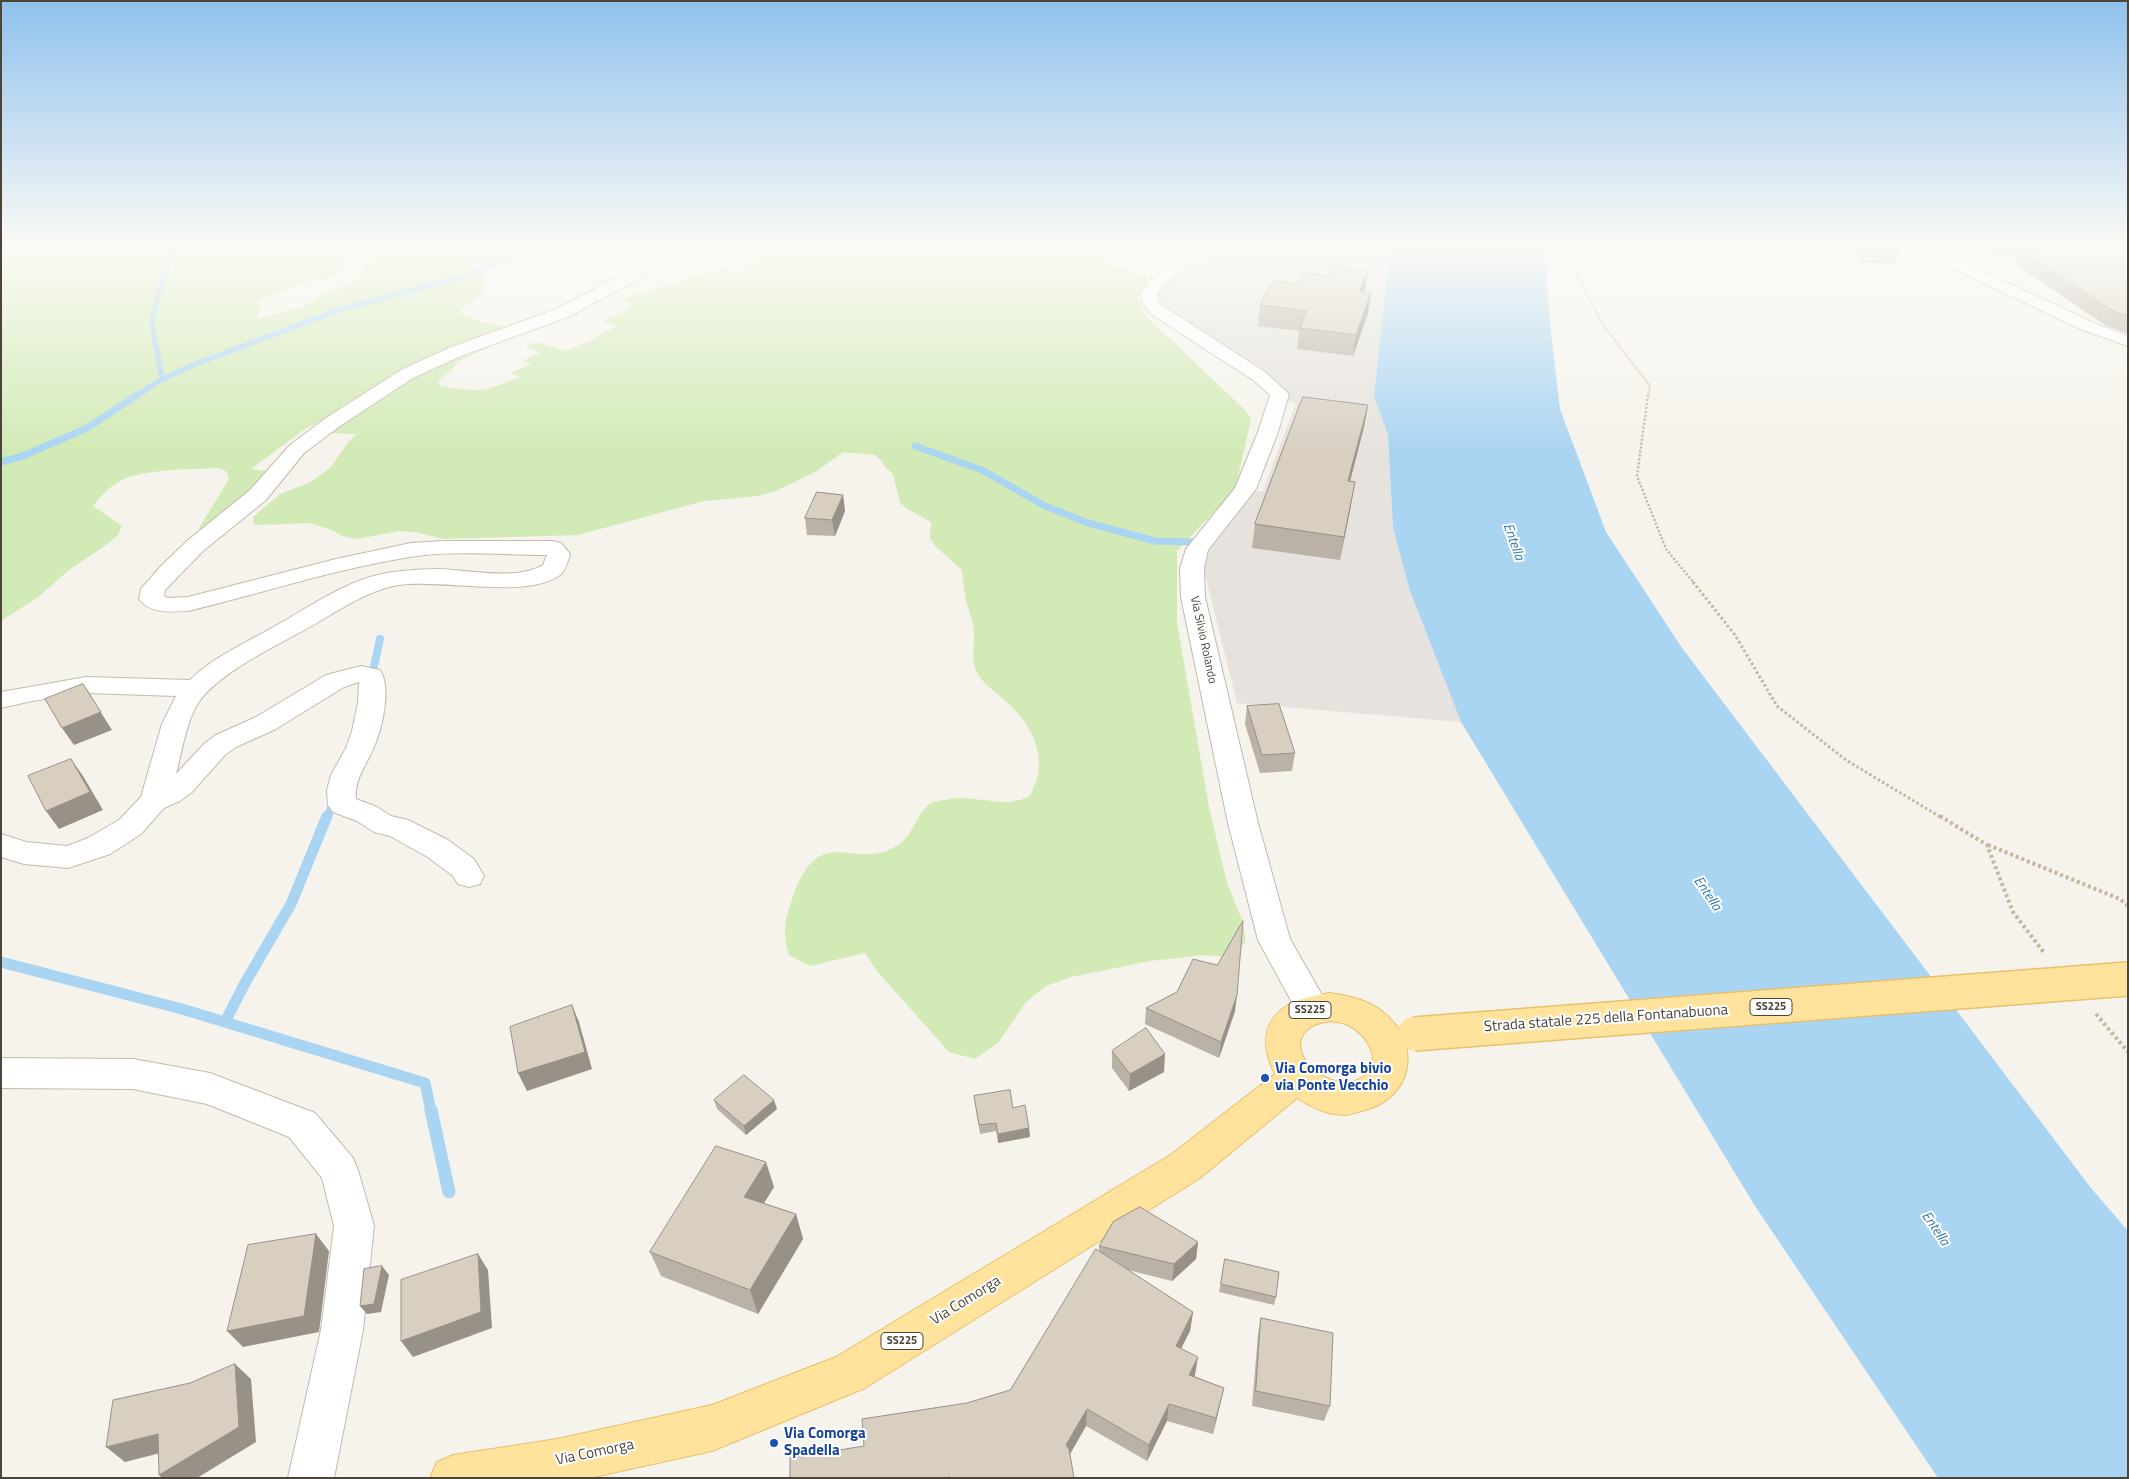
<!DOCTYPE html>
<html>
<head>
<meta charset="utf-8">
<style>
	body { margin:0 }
	#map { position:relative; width:2129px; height:1479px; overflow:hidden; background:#f6f3ec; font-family:"Titillium Web",sans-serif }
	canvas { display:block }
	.frame { position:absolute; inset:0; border:2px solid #4b4439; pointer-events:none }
</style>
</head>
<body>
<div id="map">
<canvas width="2129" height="1479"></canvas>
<div class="frame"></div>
</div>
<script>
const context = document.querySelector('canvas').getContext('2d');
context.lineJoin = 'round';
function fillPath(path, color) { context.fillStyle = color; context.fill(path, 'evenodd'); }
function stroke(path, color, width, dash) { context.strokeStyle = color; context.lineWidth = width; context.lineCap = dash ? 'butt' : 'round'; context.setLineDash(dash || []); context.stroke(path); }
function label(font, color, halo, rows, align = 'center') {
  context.font = font + ' "Titillium Web",sans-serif'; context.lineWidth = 4; context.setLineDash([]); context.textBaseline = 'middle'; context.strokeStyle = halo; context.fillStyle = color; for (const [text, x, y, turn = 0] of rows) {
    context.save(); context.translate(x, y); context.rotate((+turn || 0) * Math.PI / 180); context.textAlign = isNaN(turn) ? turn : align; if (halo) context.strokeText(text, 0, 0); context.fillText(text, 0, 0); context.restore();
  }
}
fillPath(new Path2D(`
	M1217 247H1390L1374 397 1388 435 1393 528 1410 591 1461 722 1237 703 1202 562 1209 547 1252 491H1263L1296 403 1286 401 1287 393 1278 384 1166 311 1157 300 1159 292 1170 281Z`), '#e6e2dd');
fillPath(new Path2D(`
	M1 247H370L346 262 343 265 345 269C326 282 317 278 297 285 284 290 272 297 258 300L262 308 256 319 302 307 320 296 355 281 368 262 389 247H494L519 251V254L497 262 483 272 481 281 487 289 477 299 461 308 460 313 482 322 510 328 349 406 302 431 251 469 268 471 257 488 201 532 199 528 229 479 227 472 219 468C190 470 143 468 118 482 108 488 100 497 93 506L122 526 118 535 109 543 69 570 37 598 1 621Z
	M756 247H1102L1107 251 1104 260 1108 264 1143 275 1149 279 1137 298 1148 318 1244 409 1251 419 1235 490 1177 551V623L1209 807 1227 883 1242 920 1246 941 1232 958 1205 955 1150 961 1071 977 1046 986 1026 1002 998 1043 975 1059 949 1052 876 970 865 953 810 966 789 955C782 930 785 920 793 896 821 817 856 876 901 843 914 833 917 812 931 803 934 801 941 801 945 800 966 795 989 803 1010 802 1016 801 1023 799 1029 797 1052 759 1032 723 1001 697 992 689 982 683 977 672 970 659 975 645 974 631 973 621 969 611 966 601 964 591 963 580 962 570L936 547 930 539 931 522 909 510 900 503 893 474 885 467 882 461 875 455 843 452 817 471 776 491 758 496 704 501 578 535 444 539 415 532 398 531 358 539 342 536 334 531 310 523 254 525 253 517 280 494 309 483 330 468 350 440 357 434 330 433 398 383 463 354 504 340 457 362 454 367 438 382 439 385C476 393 485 392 520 377L511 373 531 364 522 361 540 353 526 346 537 342 566 351 599 337 597 336 616 327 603 321 622 313 632 303 620 299 724 268 735 273 746 268 747 264 756 261Z`), '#d2eab5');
fillPath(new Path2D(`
	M1390 247H1544L1551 333 1560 409 1606 532 1682 648 2091 1188 2128 1231V1478H1938L1755 1206 1461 722 1410 591 1393 528 1388 435 1374 397Z`), '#a9d4f2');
stroke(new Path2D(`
	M162 379 196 364 341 309 466 276 516 254 525 247
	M135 397 162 379 152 324 158 294 174 247`), '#a9d4f2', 5.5);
stroke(new Path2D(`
	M915 446 982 470 1045 506 1088 523 1155 541 1194 542
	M1 462 23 456 87 428 137 395`), '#a9d4f2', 7);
stroke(new Path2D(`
	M371 680 380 639
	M327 818 335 798`), '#a9d4f2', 8);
stroke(new Path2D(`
	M1 962 182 1009 425 1083 431 1111
	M225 1022 245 983 291 904 327 816`), '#a9d4f2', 11);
stroke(new Path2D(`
	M431 1110 449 1192`), '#a9d4f2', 13);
const minor = new Path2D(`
	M676 247H694L692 250 568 317 461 356 413 378 340 426 304 453 266 500 203 551 165 590 164 596 168 598 188 597 336 559 411 543 442 541H553L561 543 570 554C568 560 566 570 561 574 529 601 437 577 393 586 363 593 335 613 308 628 276 646 224 670 201 699 187 717 182 751 176 774L205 743 216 735 256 717 326 675 361 666 380 670C392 688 382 730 373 749 366 766 354 780 356 799L377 807 391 816 408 820 448 840 474 859 484 876 480 884 469 887 458 884 452 875 426 856 390 836 374 832 357 821 333 812 328 805 327 790 331 775 346 748 352 731 358 703 359 682 344 687 276 729 236 747 225 755 192 792 180 801 164 808 141 834 110 854 68 868 24 864 1 857V834L26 842 67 846 88 838 119 820 141 797 162 724 176 696 86 693 32 701 1 708V692L86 677 190 680C214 656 248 642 277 625 313 605 351 577 393 572 408 570 424 569 439 569 470 570 515 581 543 565L547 555C504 555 452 550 410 557 335 569 262 593 188 611 172 612 150 614 139 599L141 589 161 566 187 541 250 490 290 445 326 418 401 370 449 348 556 309Z
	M1191 247H1207L1162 287 1157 294 1158 301 1163 306 1265 372 1289 394 1278 432 1256 489 1208 550 1204 568 1205 597 1258 823 1290 939 1330 1009 1325 1019 1313 1023 1301 1019 1258 940 1228 823 1181 597 1180 568 1186 549 1235 488 1258 432 1270 395 1253 380 1151 314 1142 302 1141 294 1150 281Z
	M1913 247H1931L2092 322 2128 336V346L2080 329 1915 250Z
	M1 1058 133 1059 210 1073 315 1113 353 1158 358 1170 374 1226 363 1330 334 1478H288L321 1330 334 1226 322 1178 289 1137 207 1104 133 1089 1 1088Z`);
const major = new Path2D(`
	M1329 993C1347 995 1368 1000 1383 1012 1423 1044 1413 1099 1362 1111 1357 1112 1349 1115 1344 1115 1328 1115 1310 1107 1297 1098L1200 1178 865 1388 712 1451 589 1478H430L437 1462 453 1455 557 1439 712 1405 836 1357 1172 1154 1275 1074C1262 1048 1260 1023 1288 1005 1299 998 1316 996 1329 993ZM1329 1021C1335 1022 1342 1022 1348 1025 1367 1034 1386 1064 1361 1078 1330 1097 1277 1048 1311 1027 1316 1023 1323 1023 1329 1021Z`);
stroke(minor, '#c2bbae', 2);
stroke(major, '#e6c16a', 2);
stroke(new Path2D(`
	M1567 247 1569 258 1603 325 1650 386 1648 397`), '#c4b79f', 2, [1, 1]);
stroke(new Path2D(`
	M1648 395 1637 476 1666 549 1694 583`), '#c4b79f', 2.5, [2, 2]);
stroke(new Path2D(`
	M1693 582 1735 635 1777 706 1846 760 1942 818`), '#c4b79f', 3, [2.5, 2.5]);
stroke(new Path2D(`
	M1940 816 1987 845 2013 912 2045 954
	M1988 845 2120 899 2128 906
	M2096 1014 2128 1052`), '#c4b79f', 4, [3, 3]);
fillPath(minor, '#fff');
fillPath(major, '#ffe39c');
const majorBridge = new Path2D(`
	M1414 1034 2128 979`);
stroke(majorBridge, '#e6c16a', 36, []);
stroke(majorBridge, '#ffe39c', 33);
fillPath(new Path2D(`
	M1845 247H1902L1895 264 1862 263Z
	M1988 247H2034L2036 249 2035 251 2073 252 2075 247H2128V334L2105 325 2015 264 2018 258 1999 257Z
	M1368 271 1364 292 1368 313 1353 356 1297 349 1299 331 1258 326 1260 305 1298 284Z
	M1368 405 1364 427 1350 481 1351 505 1340 560 1252 548 1255 524Z
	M843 495 845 511 835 536 807 535 805 518Z
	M1247 706 1295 753 1292 771 1260 773 1245 724Z
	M1217 965 1235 1011 1219 1058 1145 1024 1146 1008 1177 992Z
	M1112 1051 1164 1072 1129 1091 1112 1068Z
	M974 1096 1013 1108 1029 1128 1030 1137 998 1143 996 1131 980 1134Z
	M714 1100 777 1109 746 1135 717 1109Z
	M774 1187 764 1203 796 1214 803 1239 758 1314 661 1276 650 1252Z
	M1198 1242 1196 1259 1172 1281 1128 1270 1193 1312 1190 1331 1181 1349 1195 1375 1194 1376 1224 1388 1213 1434 1167 1421 1147 1461 1086 1426 1070 1454 1074 1478H790L864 1446 967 1403 1010 1390 1099 1251V1246Z
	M1225 1259 1276 1297 1274 1305 1219 1292Z
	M1261 1318 1330 1406 1324 1421 1252 1406 1258 1334Z`), '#bab2a6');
fillPath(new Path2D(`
	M1368 271 1365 290 1356 312 1359 291Z
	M1371 293 1368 313 1353 356 1356 335Z
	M1368 405 1364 427 1344 504 1348 481Z
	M1355 482 1351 505 1340 560 1344 537Z
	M843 495 845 511 835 536 832 520Z
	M83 684 112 730 74 745 62 728Z
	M71 759 83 776 103 810 59 829 46 811Z
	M1237 995 1235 1011 1219 1058 1221 1042Z
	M572 1005 579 1022 592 1069 527 1091 518 1073Z
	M1165 1054 1164 1072 1129 1091 1130 1074Z
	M774 1100 777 1109 746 1135 744 1126Z
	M1029 1128 1030 1137 998 1143V1134Z
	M766 1162 774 1187 752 1222 744 1197Z
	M796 1214 803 1239 758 1314 750 1290Z
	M316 1234 329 1251 319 1332 243 1347 227 1331Z
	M1198 1242 1196 1259 1172 1281 1174 1264Z
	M478 1254 488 1270 492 1328 413 1357 401 1341Z
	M382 1266 389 1275 381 1312 367 1314 360 1306Z
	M1193 1312 1190 1331 1173 1364 1176 1346Z
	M1198 1357 1195 1375 1187 1392 1189 1375Z
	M235 1364 251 1379 256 1442 197 1478H162L159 1475Z
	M1224 1388 1220 1405 1213 1434 1216 1418Z
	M1169 1404 1167 1421 1147 1461 1149 1445Z
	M1087 1409 1086 1426 1066 1461V1445Z
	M158 1434 176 1449 125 1462 106 1447Z`), '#979187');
const building = new Path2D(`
	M2004 247H2034L2036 249Z
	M2076 247H2128V316L2113 311 2022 251 2074 252Z
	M1333 266 1368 271 1359 291 1371 293 1356 335 1300 328 1307 311 1260 305 1273 281 1298 284 1303 273 1328 276Z
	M1303 397 1368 405 1348 481 1355 482 1344 537 1255 524Z
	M817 492 843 495 832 520 805 518Z
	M83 684 101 712 62 728 45 699Z
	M1279 704 1295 753 1262 755 1247 706Z
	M71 759 90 792 46 811 28 776Z
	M1243 921 1237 995 1221 1042 1146 1008 1177 992 1193 959 1217 965Z
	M572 1005 585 1052 518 1073 510 1027Z
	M1146 1028 1165 1054 1130 1074 1112 1051Z
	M744 1075 774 1100 744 1126 714 1100Z
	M1010 1090 1013 1108 1025 1105 1029 1128 998 1134 996 1123 979 1125 974 1096Z
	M716 1146 766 1162 744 1197 796 1214 750 1290 650 1252Z
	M1140 1207 1198 1242 1174 1264 1099 1246 1113 1222Z
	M316 1234 304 1316 227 1331 248 1245Z
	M1096 1249 1193 1312 1176 1346 1198 1357 1189 1375 1224 1388 1216 1418 1169 1404 1149 1445 1087 1409 1066 1445 1069 1449 1074 1478H950V1477L944 1478H790V1458L864 1446 862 1419 967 1403 1010 1390Z
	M478 1254 481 1312 401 1341V1280Z
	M1225 1259 1279 1272 1276 1297 1221 1284Z
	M382 1266 374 1304 360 1306 364 1269Z
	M1261 1318 1333 1333 1330 1406 1256 1391Z
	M235 1364 239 1427 159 1475 158 1434 106 1447 113 1400 190 1383Z`);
fillPath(building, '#d8cfc1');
stroke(building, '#979187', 1);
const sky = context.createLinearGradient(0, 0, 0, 454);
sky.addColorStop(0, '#8fc1ec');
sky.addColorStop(0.54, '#fbfaf6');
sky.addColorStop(1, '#fbfaf600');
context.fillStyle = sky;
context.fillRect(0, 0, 2129, 454);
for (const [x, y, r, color] of [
	[1265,1078,5,"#1a4fb4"],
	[774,1443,5,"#1a4fb4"]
]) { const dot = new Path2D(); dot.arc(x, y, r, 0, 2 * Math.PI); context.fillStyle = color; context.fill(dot); stroke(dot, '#fff', 2); }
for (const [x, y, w] of [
	[1771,1007,42],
	[1310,1010,42],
	[902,1341,42]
]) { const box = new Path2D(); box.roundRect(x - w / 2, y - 8.5, w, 17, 4); context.fillStyle = '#fff'; context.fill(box); stroke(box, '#4b4439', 1); }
label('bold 11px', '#4b4439', null, [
	["SS225",1771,1007],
	["SS225",1310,1010],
	["SS225",902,1341]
]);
label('12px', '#4b4439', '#fff', [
	["Via Silvio Rolando",1203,640,78]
]);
label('italic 14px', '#2e7ab2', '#fff', [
	["Entella",1513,542,71],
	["Entella",1707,894,56],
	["Entella",1935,1229,56]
]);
label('15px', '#4b4439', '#fff', [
	["Strada statale 225 della Fontanabuona",1606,1019,-4],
	["Via Comorga",966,1301,-32],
	["Via Comorga",595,1453,-12]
]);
label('bold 15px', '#164399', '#fff', [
	["Via Comorga bivio",1275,1069],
	["via Ponte Vecchio",1275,1086],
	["Via Comorga",784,1434],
	["Spadella",784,1451]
], 'left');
</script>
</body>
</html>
